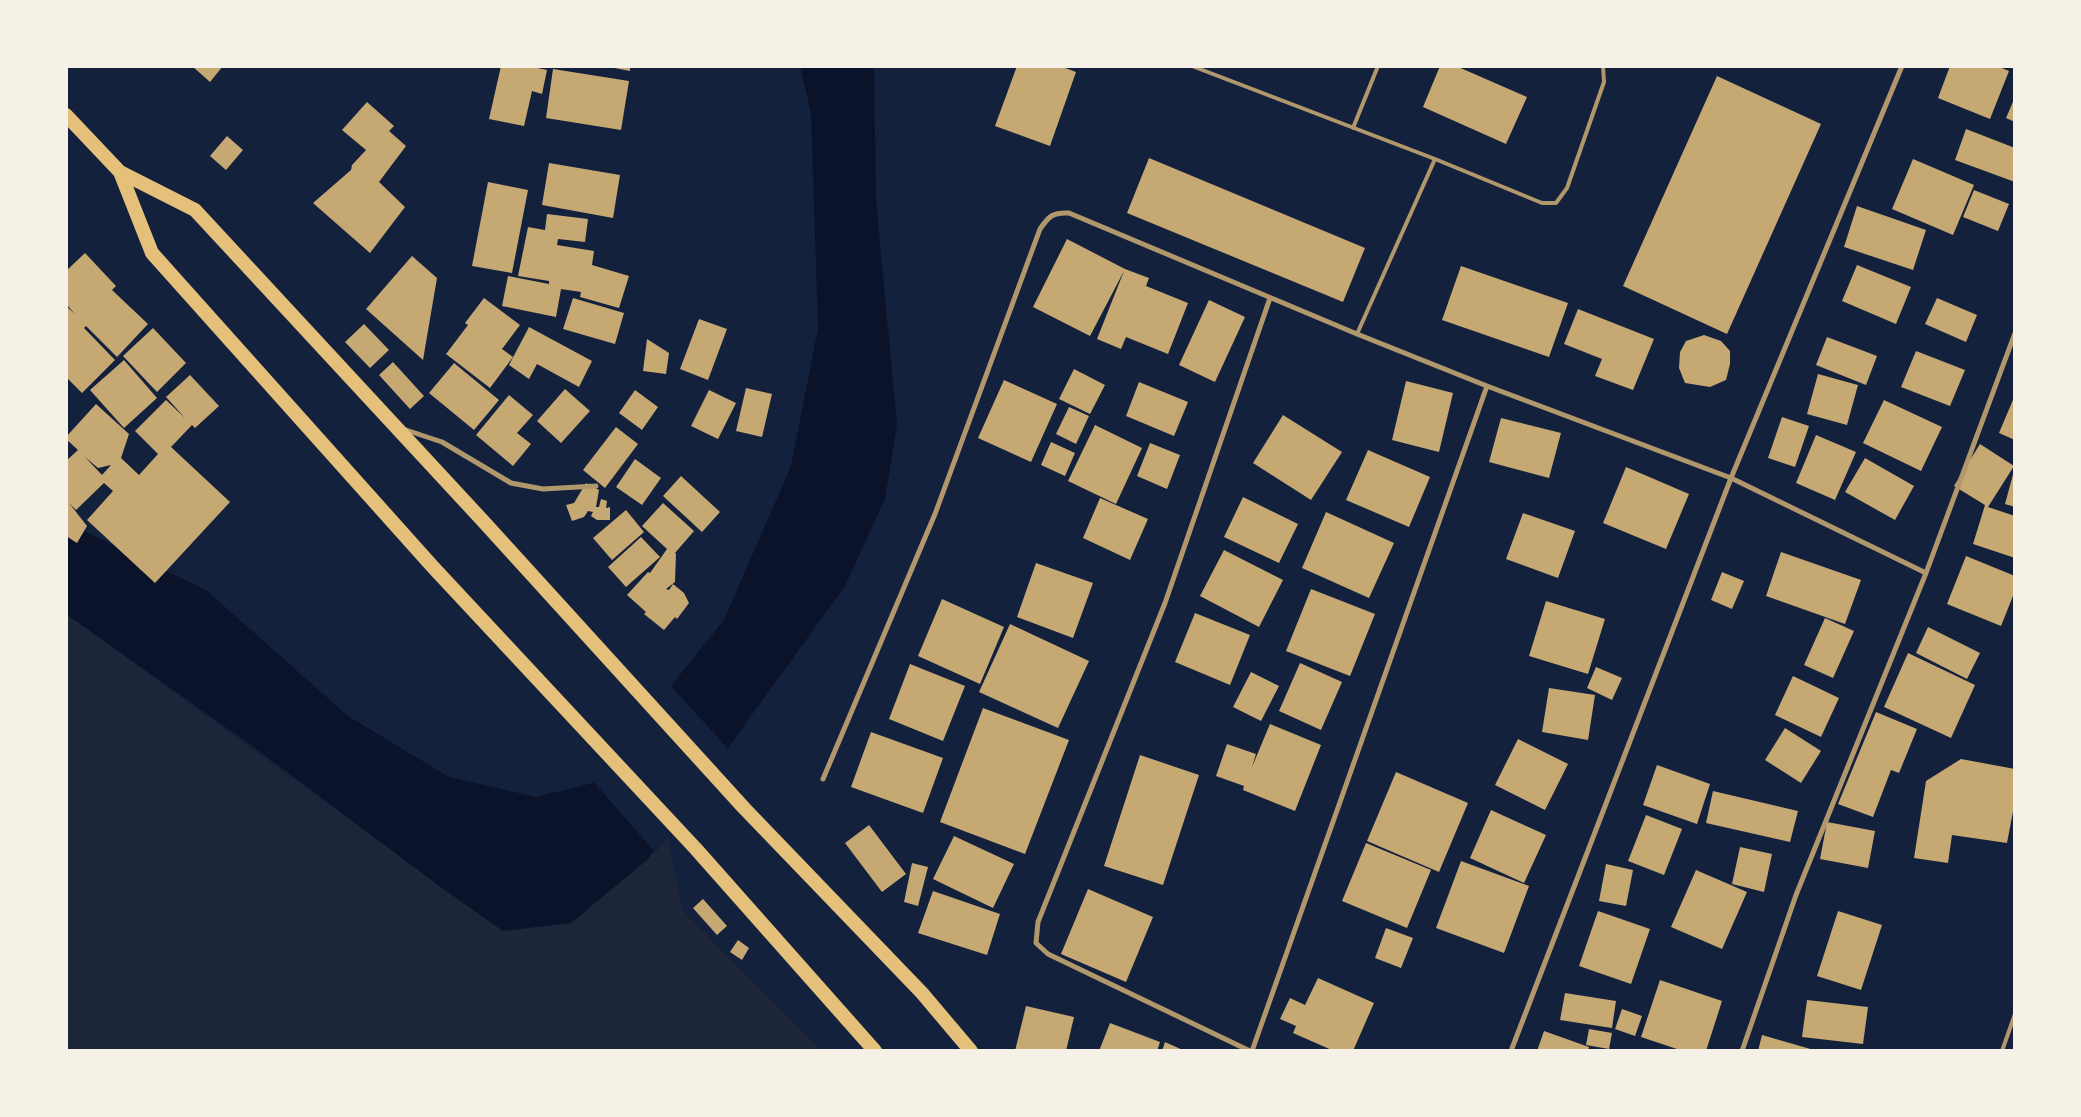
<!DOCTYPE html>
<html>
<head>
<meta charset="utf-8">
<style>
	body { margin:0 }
	#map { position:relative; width:2081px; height:1117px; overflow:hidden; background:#14213d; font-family:"Work Sans",sans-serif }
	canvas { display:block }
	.frame { position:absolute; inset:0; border:68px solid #f6f1e7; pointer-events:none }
</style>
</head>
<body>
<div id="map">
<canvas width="2081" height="1117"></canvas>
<div class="frame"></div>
</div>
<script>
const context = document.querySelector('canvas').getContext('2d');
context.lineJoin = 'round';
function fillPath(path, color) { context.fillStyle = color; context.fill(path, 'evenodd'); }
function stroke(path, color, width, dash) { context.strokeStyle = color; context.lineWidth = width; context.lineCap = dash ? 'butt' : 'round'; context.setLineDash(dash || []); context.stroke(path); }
fillPath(new Path2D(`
	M66 614 503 931 647 860 667 833 683 911 822 1051H66Z`), '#1d2539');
fillPath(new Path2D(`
	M800 66H874L876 199 897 425 885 499 845 586 647 860 571 923 503 931 442 888 255 748 66 614V522L206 590 348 716 449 777 536 797 593 783 724 620 791 466 818 328 811 113Z`), '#0b132b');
fillPath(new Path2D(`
	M669 684 730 751 656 853 592 780Z`), '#14213d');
fillPath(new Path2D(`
	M192 66H223L210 82Z
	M501 66H528L547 70 542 94 532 91 524 126 489 119Z
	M604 66H630V71Z
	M1017 66H1060L1076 72 1050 146 995 126Z
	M1440 66H1456L1527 97 1506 144 1423 107Z
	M1950 66H1997L2009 71 1990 119 1938 98Z
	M553 69 629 81 621 130 546 118Z
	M1717 76 1821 124 1727 334 1623 286Z
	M2015 97V122L2006 118Z
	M367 102 394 126 389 131 406 146 379 182 405 207 370 253 313 203 351 170 352 165 366 150 342 130Z
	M1966 129 2015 148V182L1955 160Z
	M227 136 243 150 226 170 210 156Z
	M1149 158 1365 248 1343 302 1127 213Z
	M1913 159 1974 185 1953 235 1892 209Z
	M549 163 620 175 613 218 542 205Z
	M488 182 528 190 512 273 472 266Z
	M1974 190 2009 204 1998 231 1963 217Z
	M1857 206 1926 230 1913 270 1844 247Z
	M547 214 588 219 585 242 558 239 557 245 594 251 592 265 629 276 619 308 580 297 581 292 561 289 556 317 502 306 508 276 549 284V281L518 276 528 227 545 230Z
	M1067 239 1125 269 1149 278 1146 286 1188 303 1168 354 1126 337 1121 349 1097 339 1124 271 1090 336 1033 307Z
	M85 253 116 286 112 290 148 324 117 357 86 326 84 328 115 360 82 393 66 377V306L75 314 66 304V271Z
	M412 256 437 278 423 360 366 309Z
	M1857 265 1911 287 1896 324 1842 301Z
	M1461 266 1568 303 1549 357 1442 320Z
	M484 298 520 325 502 349 513 357 490 388 446 354 468 325 465 323Z
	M573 298 624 313 615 344 563 329Z
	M1937 298 1977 315 1966 342 1925 324Z
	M1209 300 1245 317 1215 382 1179 365Z
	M1578 309 1654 339 1633 390 1595 376 1602 359 1564 344Z
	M699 319 727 329 708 380 680 369Z
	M364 324 389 350 370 368 345 342Z
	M529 327 592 361 579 387 537 364 529 379 509 365Z
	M153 328 186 363 157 392 123 356Z
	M1704 335 1721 341 1730 351V364L1726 380 1710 387 1685 383 1679 368 1680 352 1686 341Z
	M1827 337 1877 356 1866 385 1816 365Z
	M647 339 669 353 666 374 643 371Z
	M1916 351 1965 370 1950 406 1901 387Z
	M124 360 157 398 124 428 90 390Z
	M393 362 424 396 410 409 379 375Z
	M454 363 499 400 474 430 429 393Z
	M1074 369 1105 385 1090 414 1059 399Z
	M1818 374 1858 385 1847 425 1807 414Z
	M190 375 219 406 195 428 192 425 171 447 230 502 155 583 87 520 113 491 104 483 76 510 69 503 87 526 77 543 66 536V461L78 450 66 439V437L96 404 129 434 121 458 139 475 158 454 135 431 166 400 185 418 166 397ZM85 457 98 468 111 465 102 475Z
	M1004 380 1057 404 1031 462 978 438Z
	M1406 381 1453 393 1439 452 1392 440Z
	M1139 382 1188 402 1174 436 1126 416Z
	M746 388 772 394 762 437 736 431Z
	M565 389 590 411 561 443 537 421Z
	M635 390 658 407 642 430 619 413Z
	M709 390 736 403 718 439 691 426Z
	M509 395 533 415 517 433 531 444 513 466 476 435Z
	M2015 395V440L1999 433Z
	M1884 400 1942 427 1921 471 1863 443Z
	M1069 407 1089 416 1076 444 1056 434Z
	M1283 415 1342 452 1311 500 1253 463Z
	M1782 417 1809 426 1795 467 1768 458Z
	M1501 418 1561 433 1549 478 1489 462Z
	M1095 425 1142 448 1116 504 1068 481Z
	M616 427 638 444 605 488 583 470Z
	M1816 435 1856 452 1835 500 1796 483Z
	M1051 442 1075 453 1065 476 1041 465Z
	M1150 443 1180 455 1167 489 1137 476Z
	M1980 444 2014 466 1988 507 2015 516V558L1973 544 1985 505 1954 486Z
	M1368 450 1430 477 1409 527 1346 500Z
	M1865 458 1914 486 1895 520 1845 492Z
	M635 459 661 478 642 505 616 487Z
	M1626 467 1689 494 1666 549 1603 523Z
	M2015 467V507L2005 504Z
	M681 476 720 512 702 532 663 496Z
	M586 483 599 490 596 507H599L601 499 607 501 606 508 610 507V520H597L591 516 593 512 588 511 584 517 572 521 566 505 574 503Z
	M1243 497 1298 524 1279 563 1224 537Z
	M1100 498 1148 519 1130 560 1083 538Z
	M663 503 694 531 675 553 676 554 675 582 666 589 669 590 673 584 684 593 689 603 677 619 675 617 664 630 644 614 646 612 627 595 648 572 650 573 667 549 642 526Z
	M626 510 644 532 612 560 593 538Z
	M1326 512 1394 543 1369 598 1302 568Z
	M1523 513 1575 531 1558 578 1506 559Z
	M641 537 660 557 626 587 608 567Z
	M1224 550 1283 580 1259 627 1200 596Z
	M1781 552 1861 580 1845 624 1766 596Z
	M1966 556 2015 576V591L2001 626 1947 604Z
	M1036 563 1093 583 1073 638 1017 617Z
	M1722 572 1744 581 1732 609 1711 600Z
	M1311 589 1375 614 1350 676 1286 651Z
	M942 599 1004 627 980 684 918 656Z
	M1546 601 1605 619 1588 674 1529 656Z
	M1195 613 1250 635 1230 685 1175 662Z
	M1825 618 1854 631 1833 678 1804 665Z
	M1010 624 1089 661 1058 728 979 692Z
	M1928 627 1980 653 1967 679 1916 653Z
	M1908 653 1975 685 1951 738 1884 707Z
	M1300 663 1342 682 1321 730 1279 711Z
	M910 664 965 686 943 741 889 719Z
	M1596 667 1622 678 1612 700 1587 688Z
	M1251 672 1279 686 1261 721 1233 707Z
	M1793 676 1839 698 1821 737 1775 715Z
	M1549 688 1595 695 1588 740 1542 732Z
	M983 708 1069 740 1025 854 940 822Z
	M1876 712 1917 729 1899 773 1891 770 1873 817 1838 804Z
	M1270 724 1321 745 1295 811 1243 790 1244 786 1216 776 1227 744 1256 754 1252 767Z
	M1785 728 1821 751 1801 783 1765 760Z
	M871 732 943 758 923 813 851 787Z
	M1518 739 1568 764 1545 810 1495 785Z
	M1140 755 1199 775 1163 885 1104 866Z
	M1961 759 2015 769V801L2007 843 1952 835 1948 863 1914 858 1926 781Z
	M1657 765 1710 784 1697 824 1643 805Z
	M1396 772 1468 803 1439 872 1367 841Z
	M1713 791 1798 811 1790 842 1706 823Z
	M1491 810 1546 835 1524 883 1470 858Z
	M1646 815 1682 829 1664 875 1628 861Z
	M1827 822 1875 831 1868 868 1820 859Z
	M869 825 906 874 882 892 845 843Z
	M954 836 1014 864 993 908 933 879Z
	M1366 843 1431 870 1407 928 1342 901Z
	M1740 847 1772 854 1764 892 1732 884Z
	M1461 861 1529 886 1504 953 1436 928Z
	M912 863 928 867 918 906 904 902Z
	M1606 864 1633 870 1626 906 1599 901Z
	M1696 870 1747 892 1722 949 1671 927Z
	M1088 889 1153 917 1126 982 1061 954Z
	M933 891 1000 914 987 955 918 933Z
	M703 899 727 926 717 935 693 908Z
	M1598 911 1650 929 1631 984 1579 966Z
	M1838 911 1882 925 1861 990 1817 976Z
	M1386 928 1413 938 1401 968 1375 958Z
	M738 940 749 948 742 960 730 952Z
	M1318 978 1374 1003 1353 1051H1334L1293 1033 1296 1026 1280 1019 1290 998 1305 1005Z
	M1660 980 1722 1001 1706 1051H1683L1641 1037Z
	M1565 993 1616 1001 1612 1028 1560 1020Z
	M1807 1000 1868 1007 1863 1044 1802 1037Z
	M1026 1006 1074 1017 1066 1051H1015Z
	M1622 1009 1642 1016 1635 1036 1615 1029Z
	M1110 1023 1160 1042 1157 1051H1099Z
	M1589 1029 1612 1033 1609 1049 1586 1045Z
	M1544 1031 1589 1047 1588 1051H1537Z
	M1762 1035 1814 1050V1051H1758Z
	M1165 1042 1185 1051H1162Z`), '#c6a872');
stroke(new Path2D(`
	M1192 66 1435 159 1542 203H1556L1567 188 1604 82 1603 66
	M1353 128 1378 66
	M1357 334 1435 159
	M2002 1051 2015 1014`), '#b1986c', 4);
stroke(new Path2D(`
	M403 429 442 442 511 483 543 489 596 486
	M823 779 935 514 1040 229C1049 216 1053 212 1069 213L1357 334 1487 386 1731 478 1926 573
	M1250 1051 1048 954 1036 943 1038 922 1165 603 1270 298
	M1252 1051 1487 386
	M1511 1051 1731 478 1902 66
	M1742 1051 1796 895 1926 573 2015 333`), '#b1986c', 5);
stroke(new Path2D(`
	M66 115 120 172 195 210 483 521 744 808 922 993 971 1051
	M120 172 152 253 432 566 696 849 875 1051`), '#e5c07b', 14);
</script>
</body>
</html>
